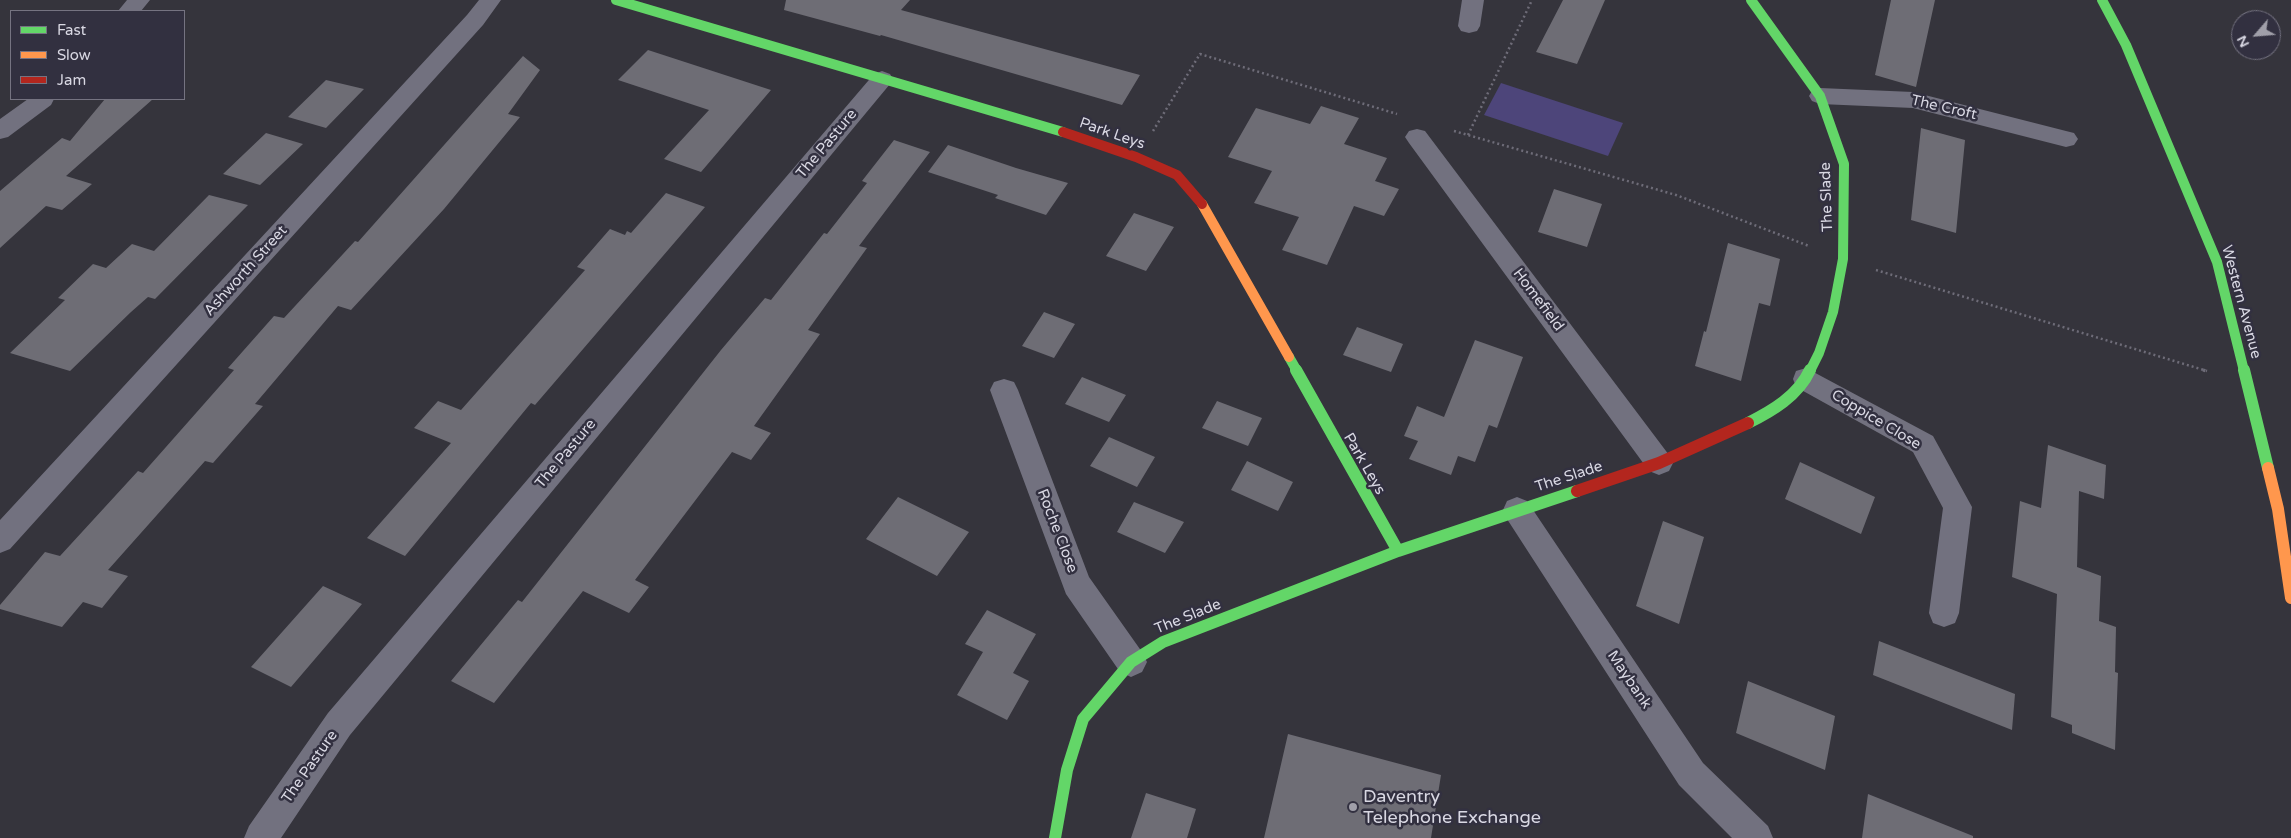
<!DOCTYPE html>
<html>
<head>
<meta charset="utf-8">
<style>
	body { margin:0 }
	#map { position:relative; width:2291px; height:838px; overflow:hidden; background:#35343c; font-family:"Varela Round",sans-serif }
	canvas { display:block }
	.legend { position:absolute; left:10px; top:10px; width:175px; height:90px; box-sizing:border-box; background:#323040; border:1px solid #757381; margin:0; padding:6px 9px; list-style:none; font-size:15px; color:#d9d8e3 }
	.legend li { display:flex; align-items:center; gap:10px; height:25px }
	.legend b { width:25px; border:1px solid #757381 }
	.north { position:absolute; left:2231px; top:10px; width:50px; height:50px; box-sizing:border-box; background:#323040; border:1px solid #757381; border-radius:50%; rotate:243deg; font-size:14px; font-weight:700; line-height:20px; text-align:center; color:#d9d8e3 }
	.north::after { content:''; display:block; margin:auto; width:18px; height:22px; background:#a09fa9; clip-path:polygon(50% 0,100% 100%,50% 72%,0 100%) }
</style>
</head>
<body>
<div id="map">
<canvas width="2291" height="838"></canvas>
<ul class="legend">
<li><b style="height:6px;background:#63d668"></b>Fast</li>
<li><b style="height:6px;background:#ff974d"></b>Slow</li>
<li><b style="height:6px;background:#b3261e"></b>Jam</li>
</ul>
<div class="north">N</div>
</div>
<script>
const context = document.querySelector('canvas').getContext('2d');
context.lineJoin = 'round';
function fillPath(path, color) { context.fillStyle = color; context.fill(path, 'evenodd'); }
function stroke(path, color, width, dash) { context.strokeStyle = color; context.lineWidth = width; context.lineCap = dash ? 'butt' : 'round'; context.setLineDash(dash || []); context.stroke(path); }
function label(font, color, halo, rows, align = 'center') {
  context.font = font + ' "Varela Round",sans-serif'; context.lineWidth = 5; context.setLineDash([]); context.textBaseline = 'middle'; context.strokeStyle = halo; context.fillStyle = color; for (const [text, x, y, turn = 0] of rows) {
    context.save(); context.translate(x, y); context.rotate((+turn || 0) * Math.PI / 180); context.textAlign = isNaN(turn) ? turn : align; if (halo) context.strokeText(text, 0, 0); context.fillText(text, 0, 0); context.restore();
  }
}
fillPath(new Path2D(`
	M1501 83 1623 123 1608 156 1484 115Z`), '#4d457a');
fillPath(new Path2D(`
	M786 0H910L901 10 1140 75 1122 105 881 35 880 36 784 10Z
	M1563 0H1605L1577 64 1536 52Z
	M1891 0H1935L1916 87 1875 75Z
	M648 50 771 90 701 172 664 159 709 110 618 80Z
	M523 56 540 70 508 114 520 117 444 209 351 310 338 306 255 404 263 406 213 463 205 461 108 570 128 576 102 608 83 602 62 627 0 609V605L45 552 60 556 138 471 143 473 234 370 228 368 274 316 284 318 355 241 358 242Z
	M326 80 364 89 326 128 288 117Z
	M105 99H153L66 176 92 184 62 210 46 206 0 248V191L62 138 70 141Z
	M1321 106 1359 118 1344 144 1387 158 1375 181 1399 189 1384 216 1354 206 1327 265 1282 250 1299 217 1254 203 1272 171 1228 157 1256 108 1310 124Z
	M1921 128 1965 140 1956 233 1911 220Z
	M266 133 303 144 260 185 223 174Z
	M894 140 930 152 859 246 867 248 808 330 820 334 754 426 771 433 751 460 732 452 635 580 649 587 629 613 583 591 494 703 451 681 518 600 522 602 721 350 765 298 771 300 824 233 827 234 867 183 862 181Z
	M948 145 1016 168 1068 183 1046 215 995 198 998 195 928 172Z
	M1554 189 1602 204 1587 247 1538 232Z
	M666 193 705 207 535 405 531 403 405 556 367 538 451 443 414 428 438 401 461 410 585 270 577 267 610 229 625 235 627 231 631 233Z
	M209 195 248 205 155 299 148 297 131 312 70 371 10 353 65 300 58 298 93 264 106 268 132 244 154 251Z
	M1134 213 1174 227 1146 271 1106 256Z
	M1728 243 1780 259 1770 306 1759 303 1741 381 1695 366 1704 331 1706 332Z
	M1044 312 1075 324 1054 358 1022 346Z
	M1357 327 1403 344 1391 372 1343 355Z
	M1475 340 1523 357 1497 428 1489 425 1475 462 1458 456 1451 475 1409 459 1418 441 1404 436 1417 406 1444 417Z
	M1082 377 1126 395 1109 422 1065 404Z
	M1217 401 1262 418 1248 446 1202 428Z
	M1109 437 1155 457 1137 487 1090 466Z
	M2048 445 2106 465 2104 499 2079 491 2077 567 2101 576 2099 621 2116 627 2115 672 2118 673 2115 750 2072 733V725L2051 717 2057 594 2012 577 2020 501 2041 508Z
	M1247 461 1293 482 1278 511 1231 490Z
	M1800 462 1875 497 1861 534 1785 499Z
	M898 497 969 532 937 576 866 539Z
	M1134 502 1184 522 1165 553 1117 532Z
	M1663 521 1704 537 1679 624 1636 606Z
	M323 586 362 604 291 687 251 667Z
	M987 610 1036 634 1013 673 1029 681 1007 720 957 695 983 652 965 644Z
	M1879 641 2015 694 2012 730 1873 675Z
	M1748 681 1835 716 1825 770 1736 733Z
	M1288 734 1441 775 1431 838H1264Z
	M1146 793 1196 809 1187 838H1131Z
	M1868 794 1973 836V838H1862Z`), '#6e6d75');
stroke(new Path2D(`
	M1153 131 1200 54 1397 114
	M1454 131 1676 195 1809 246
	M1468 135 1532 0
	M1876 270 2207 371`), '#6e6c78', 2.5, [2, 3]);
stroke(new Path2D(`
	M2203 370 2209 372`), '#6e6c78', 3, [2.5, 4.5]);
fillPath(new Path2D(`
	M127 0H150L141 11H118Z
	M479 0H501L483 25 10 549 0 553V520L467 15Z
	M1462 0H1484L1480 26 1477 31 1469 33 1461 31 1458 26Z
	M882 71 890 74 893 79 890 84 350 735 281 838H244L249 826 328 713 874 74Z
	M1820 88 1913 92 2066 131 2074 133 2078 139 2074 145 2066 147 1913 108 1820 104 1812 101 1809 96 1812 91Z
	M28 99H54L51 105 8 137 0 139V119Z
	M1417 129 1425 131 1669 455 1673 463 1669 471 1659 475 1649 471 1409 143 1405 137 1409 131Z
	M1806 368 1933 436 1972 507 1959 613 1955 623 1944 627 1933 623 1929 613 1943 508 1913 452 1796 387 1793 379 1796 371Z
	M1004 379 1014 382 1018 390 1089 577 1142 652 1147 662 1142 672 1131 677 1120 672 1066 594 990 390 994 382Z
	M1517 497 1527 501 1703 763 1768 826 1773 838H1732L1679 785 1507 519 1503 510 1507 501Z`), '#72717f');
stroke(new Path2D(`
	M616 0 1063 132
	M1751 0 1820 96 1844 164 1843 259 1833 312 1819 353 1810 371
	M2102 0 2126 45 2217 262 2244 371
	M1289 357 1297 371`), '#63d668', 10);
stroke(new Path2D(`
	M1296 370 1398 551
	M2244 370 2268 468
	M1748 423C1772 411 1798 396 1810 370
	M1055 838 1067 770 1083 719 1131 662 1163 642 1398 551 1577 491`), '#63d668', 12);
stroke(new Path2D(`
	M1202 204 1289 357`), '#ff974d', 10);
stroke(new Path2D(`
	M2268 468 2278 509 2291 598`), '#ff974d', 12);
stroke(new Path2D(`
	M1063 132 1136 157 1177 175 1202 204`), '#b3261e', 10);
stroke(new Path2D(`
	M1577 491 1659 463 1748 423`), '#b3261e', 12);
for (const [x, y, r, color] of [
	[1353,807,5,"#a09fa9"]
]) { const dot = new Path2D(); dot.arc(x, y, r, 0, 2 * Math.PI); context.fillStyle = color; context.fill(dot); stroke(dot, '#323040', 2); }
label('15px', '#d9d8e3', '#323040', [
	["The Croft",1944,108,13],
	["Park Leys",1112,134,19],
	["The Pasture",827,144,-50],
	["The Slade",1827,197,-92],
	["Ashworth Street",246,271,-48],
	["Homefield",1538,300,53],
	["Western Avenue",2241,302,75],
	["Coppice Close",1876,420,31],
	["The Pasture",566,454,-50],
	["Park Leys",1364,464,60],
	["The Slade",1569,477,-18],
	["Roche Close",1057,531,69],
	["The Slade",1188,617,-22],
	["Maybank",1629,680,56],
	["The Pasture",310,767,-55]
]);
label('18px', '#d9d8e3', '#323040', [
	["Daventry",1363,797],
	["Telephone Exchange",1363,818]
], 'left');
</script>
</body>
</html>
